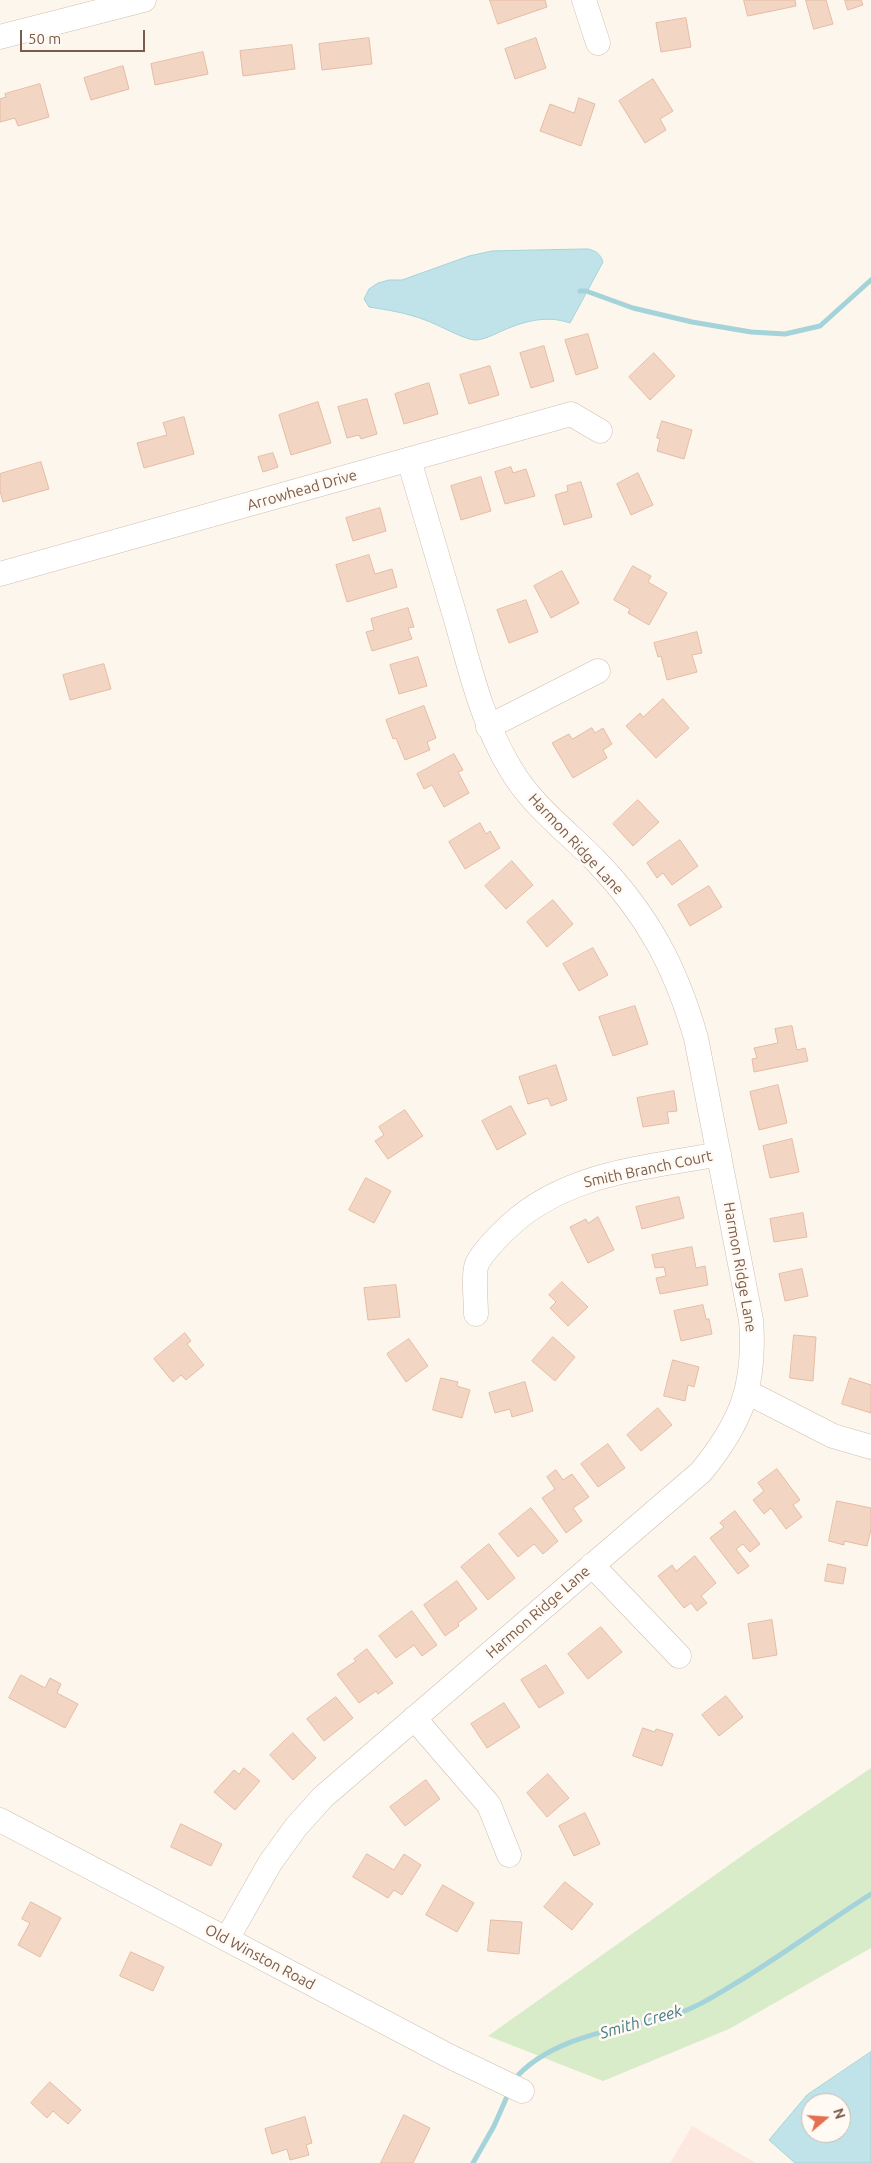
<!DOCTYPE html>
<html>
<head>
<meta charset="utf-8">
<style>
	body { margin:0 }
	#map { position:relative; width:871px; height:2163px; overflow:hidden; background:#fdf6ec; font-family:Ubuntu,sans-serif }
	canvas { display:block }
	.north { position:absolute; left:801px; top:2093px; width:50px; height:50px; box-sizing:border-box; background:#fffaf3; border:1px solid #cabbb1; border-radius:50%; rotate:72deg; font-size:14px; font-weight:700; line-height:20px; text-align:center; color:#7a5c4d }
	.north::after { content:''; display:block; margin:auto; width:18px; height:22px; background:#e76f51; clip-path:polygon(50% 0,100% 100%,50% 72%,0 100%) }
	.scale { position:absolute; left:20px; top:30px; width:125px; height:22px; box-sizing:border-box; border:2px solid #7a5c4d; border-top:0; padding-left:6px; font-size:15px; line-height:18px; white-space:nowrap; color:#7a5c4d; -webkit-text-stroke:4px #fffaf3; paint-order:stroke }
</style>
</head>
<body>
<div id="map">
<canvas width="871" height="2163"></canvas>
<div class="north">N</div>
<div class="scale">50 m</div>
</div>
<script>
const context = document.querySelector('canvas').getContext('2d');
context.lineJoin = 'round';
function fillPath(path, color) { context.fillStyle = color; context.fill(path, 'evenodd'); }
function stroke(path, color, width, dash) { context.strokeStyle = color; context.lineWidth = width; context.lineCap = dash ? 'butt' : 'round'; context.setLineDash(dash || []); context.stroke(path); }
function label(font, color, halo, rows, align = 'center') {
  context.font = font + ' Ubuntu,sans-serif'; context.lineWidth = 5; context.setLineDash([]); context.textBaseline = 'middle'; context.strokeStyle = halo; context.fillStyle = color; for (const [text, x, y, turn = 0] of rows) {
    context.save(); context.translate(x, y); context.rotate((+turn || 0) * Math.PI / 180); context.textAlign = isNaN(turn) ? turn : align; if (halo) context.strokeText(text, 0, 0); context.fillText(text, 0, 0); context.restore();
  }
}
fillPath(new Path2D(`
	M692 2126 756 2163H670Z`), '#fde8e0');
fillPath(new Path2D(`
	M871 1768V1948L729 2029 603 2081 488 2036 753 1848Z`), '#d8ecc9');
const water = new Path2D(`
	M588 249C596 251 600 253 603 262L570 323C547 315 525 321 504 330 495 334 484 340 475 340 465 340 437 324 425 320 407 313 388 310 369 307L364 299 369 289 378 283 389 280H402L469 256 492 251Z
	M871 2052V2163H795L769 2140 807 2095ZM811 2103H841V2133H811Z`);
fillPath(water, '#bfe3e8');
stroke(water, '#a5d3da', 1);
stroke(new Path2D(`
	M580 291H586L633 308 692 322 751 332 785 334 820 326 871 280
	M514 2080C549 2037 622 2028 673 2015 695 2009 721 1992 741 1980 785 1953 827 1922 871 1894
	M473 2163 494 2126 509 2092`), '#a5d3da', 5);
const building = new Path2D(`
	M490 0H545L547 7 498 24Z
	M744 0H795L796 6 748 16Z
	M806 0H826L833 24 814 29Z
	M845 0H861L863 5 848 10Z
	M686 18 691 47 661 52 656 23Z
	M369 38 372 64 322 70 319 44Z
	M536 38 546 68 515 79 505 49Z
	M292 45 295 69 243 76 240 51Z
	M203 52 208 74 155 85 151 64Z
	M123 66 129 89 91 100 84 78Z
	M653 79 673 111 660 119 666 130 645 143 619 101Z
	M40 84 49 117 18 126 15 118 0 122V99L6 97 5 94Z
	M579 98 595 104 581 146 540 131 550 104 574 113Z
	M588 334 598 368 576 375 565 340Z
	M544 346 554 381 531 388 520 353Z
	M654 353 675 376 650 400 629 377Z
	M490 366 499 395 469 404 460 375Z
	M429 383 438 414 404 424 395 394Z
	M367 399 377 434 361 439 359 435 347 438 338 407Z
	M318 402 331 443 291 455 279 415Z
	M184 417 194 454 144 468 137 443 167 435 163 423Z
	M662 421 692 430 684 459 657 451 660 439 657 438Z
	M273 453 278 467 263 472 258 457Z
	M41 462 49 489 3 502 0 491V474Z
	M511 467 513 473 526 469 535 496 505 504 495 472Z
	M638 473 653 505 631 515 617 484Z
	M481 477 491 511 461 520 451 486Z
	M581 482 592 517 564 525 555 495 568 491 567 486Z
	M380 508 386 531 353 541 346 518Z
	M369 555 375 574 392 569 397 587 347 602 336 565Z
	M633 566 651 576 648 582 667 593 649 625 628 613 630 609 614 600Z
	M562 571 579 603 551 618 534 586Z
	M526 600 538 632 509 643 497 610Z
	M408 608 414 627 408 628 412 639 372 651 366 632 374 630 371 619Z
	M697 632 702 653 692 655 697 672 667 680 661 656 658 657 654 643Z
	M418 657 427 686 399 694 390 665Z
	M104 664 111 689 70 700 63 675Z
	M663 699 689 728 656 758 626 726 640 713 643 717Z
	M424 706 436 738 427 742 430 750 405 760 396 738 393 739 386 720Z
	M592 728 595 733 603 728 612 744 603 750 607 758 573 778 552 743 569 734 572 739Z
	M454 754 463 770 458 772 469 793 444 807 432 785 424 789 417 774Z
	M638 800 659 822 633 846 613 824Z
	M480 823 486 834 490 831 500 848 465 869 449 842Z
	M680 840 698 866 672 885 663 873 657 878 647 863Z
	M512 861 533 885 506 909 485 886Z
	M709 886 722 907 690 926 678 905Z
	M553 900 573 924 547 947 527 922Z
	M593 948 608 975 579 991 563 964Z
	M635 1006 648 1044 613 1056 599 1017Z
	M792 1026 797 1050 805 1048 808 1061 754 1072 752 1059 757 1058 754 1048 778 1043 775 1029Z
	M556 1065 567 1100 551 1106 548 1098 528 1104 519 1077Z
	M778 1085 787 1123 759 1130 750 1092Z
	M674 1091 677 1111 667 1112 669 1123 643 1127 637 1098Z
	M511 1106 526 1134 497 1150 482 1121Z
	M405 1110 423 1136 388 1159 375 1141 384 1135 379 1127Z
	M792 1139 799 1172 770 1178 763 1146Z
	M366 1178 391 1191 374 1223 349 1210Z
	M679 1197 684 1218 642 1229 636 1207Z
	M803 1213 807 1237 774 1242 770 1219Z
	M598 1217 614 1250 588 1263 570 1227 586 1219 588 1223Z
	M692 1247 696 1268 705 1266 708 1285 660 1294 656 1278 666 1276 664 1267 655 1268 652 1255Z
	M802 1269 808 1296 785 1301 779 1274Z
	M562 1282 588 1307 568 1326 550 1308 556 1302 549 1295Z
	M396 1285 400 1317 368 1320 364 1288Z
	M703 1305 706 1319H709L712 1334 681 1341 674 1311Z
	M185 1333 191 1341 187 1344 204 1365 186 1380 181 1375 173 1382 154 1359Z
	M794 1335 816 1337 813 1381 790 1378Z
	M553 1337 575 1357 555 1381 532 1361Z
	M409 1339 428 1366 406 1382 387 1354Z
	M673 1360 699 1367 694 1387 688 1385 685 1401 664 1396Z
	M441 1378 458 1382 457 1386 470 1390 462 1418 433 1410Z
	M850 1378 871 1385V1413L842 1404Z
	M525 1382 533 1411 512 1417 510 1409 495 1413 489 1393Z
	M658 1408 672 1425 641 1451 627 1435Z
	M608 1444 625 1468 598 1487 581 1464Z
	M777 1469 800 1500 793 1505 802 1517 786 1529 771 1508 764 1514 753 1500 764 1491 758 1483Z
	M556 1470 563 1480 572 1474 589 1497 573 1508 582 1521 566 1533 542 1498 555 1489 547 1477Z
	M837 1501 871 1508V1529L867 1546 844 1541V1545L829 1541Z
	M531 1508 558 1541 543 1554 534 1544 518 1557 499 1534Z
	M735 1511 760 1544 750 1552 743 1544 736 1549 749 1566 738 1574 710 1538 724 1527 720 1523Z
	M489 1544 515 1578 488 1600 461 1567Z
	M695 1556 716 1583 701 1596 707 1603 697 1611 691 1603 684 1608 658 1576 672 1565 676 1571Z
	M828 1564 846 1568 843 1584 825 1581Z
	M457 1581 477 1609 458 1623 459 1626 445 1636 424 1605Z
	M412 1611 437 1645 422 1656 414 1645 396 1658 379 1636Z
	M772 1620 777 1655 753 1659 748 1624Z
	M601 1627 622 1652 588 1679 568 1654Z
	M367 1649 393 1683 378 1694 376 1691 359 1703 337 1674 356 1661 354 1659Z
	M546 1665 564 1693 539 1708 521 1680Z
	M21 1675 45 1688 50 1678 61 1684 57 1693 78 1704 65 1728 9 1698Z
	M726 1696 743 1717 719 1736 702 1715Z
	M336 1697 353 1718 324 1741 307 1719Z
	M504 1703 520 1727 487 1748 471 1724Z
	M643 1728 655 1732 656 1729 673 1734 662 1766 633 1756Z
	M293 1733 316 1758 293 1780 270 1755Z
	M244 1768 260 1781 235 1810 214 1792 234 1770 239 1774Z
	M548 1774 569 1798 547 1817 527 1793Z
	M426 1780 440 1799 405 1826 390 1807Z
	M585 1813 600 1844 574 1856 559 1826Z
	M181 1824 222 1844 211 1866 171 1847Z
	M367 1854 394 1870 404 1854 421 1865 402 1895 394 1890 388 1898 353 1877Z
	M565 1882 593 1904 572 1930 544 1907Z
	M443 1885 474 1903 457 1932 426 1915Z
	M31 1902 61 1918 40 1957 18 1945 30 1923 22 1919Z
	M491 1920 522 1922 519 1954 488 1951Z
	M131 1952 164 1967 153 1991 120 1976Z
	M50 2082 81 2110 68 2124 53 2111 47 2118 31 2103Z
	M404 2115 430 2128 413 2163H381Z
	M305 2117 312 2143 306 2145 309 2155 290 2160 287 2149 272 2154 265 2129Z`);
fillPath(building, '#f3d5c3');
stroke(building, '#e6bba3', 1);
const minor = new Path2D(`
	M584 0 598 43
	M0 37 144 0
	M0 574 571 414 600 431
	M488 727 598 671
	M476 1314C476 1302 473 1273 477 1264 482 1253 493 1242 501 1234 559 1173 641 1169 719 1154
	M747 1392 833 1436 871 1447
	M592 1565 679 1656
	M414 1718 489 1805 509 1855
	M0 1820 451 2057 522 2091
	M227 1939 270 1863 296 1827 323 1797 701 1472C742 1422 756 1385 751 1320L696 1038C676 968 648 915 597 862 567 831 532 806 510 768 483 723 471 673 457 623 441 569 425 514 409 460`);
stroke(minor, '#d1beb0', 25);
stroke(minor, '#fff', 24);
label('15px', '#7a5c4d', '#fffaf3', [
	["Arrowhead Drive",302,490,-16],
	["Harmon Ridge Lane",576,844,47],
	["Smith Branch Court",648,1169,-12],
	["Harmon Ridge Lane",740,1267,80],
	["Harmon Ridge Lane",538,1612,-41],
	["Old Winston Road",260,1957,28]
]);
label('italic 16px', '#437c86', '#fffaf3', [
	["Smith Creek",641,2022,-16]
]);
</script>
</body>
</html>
